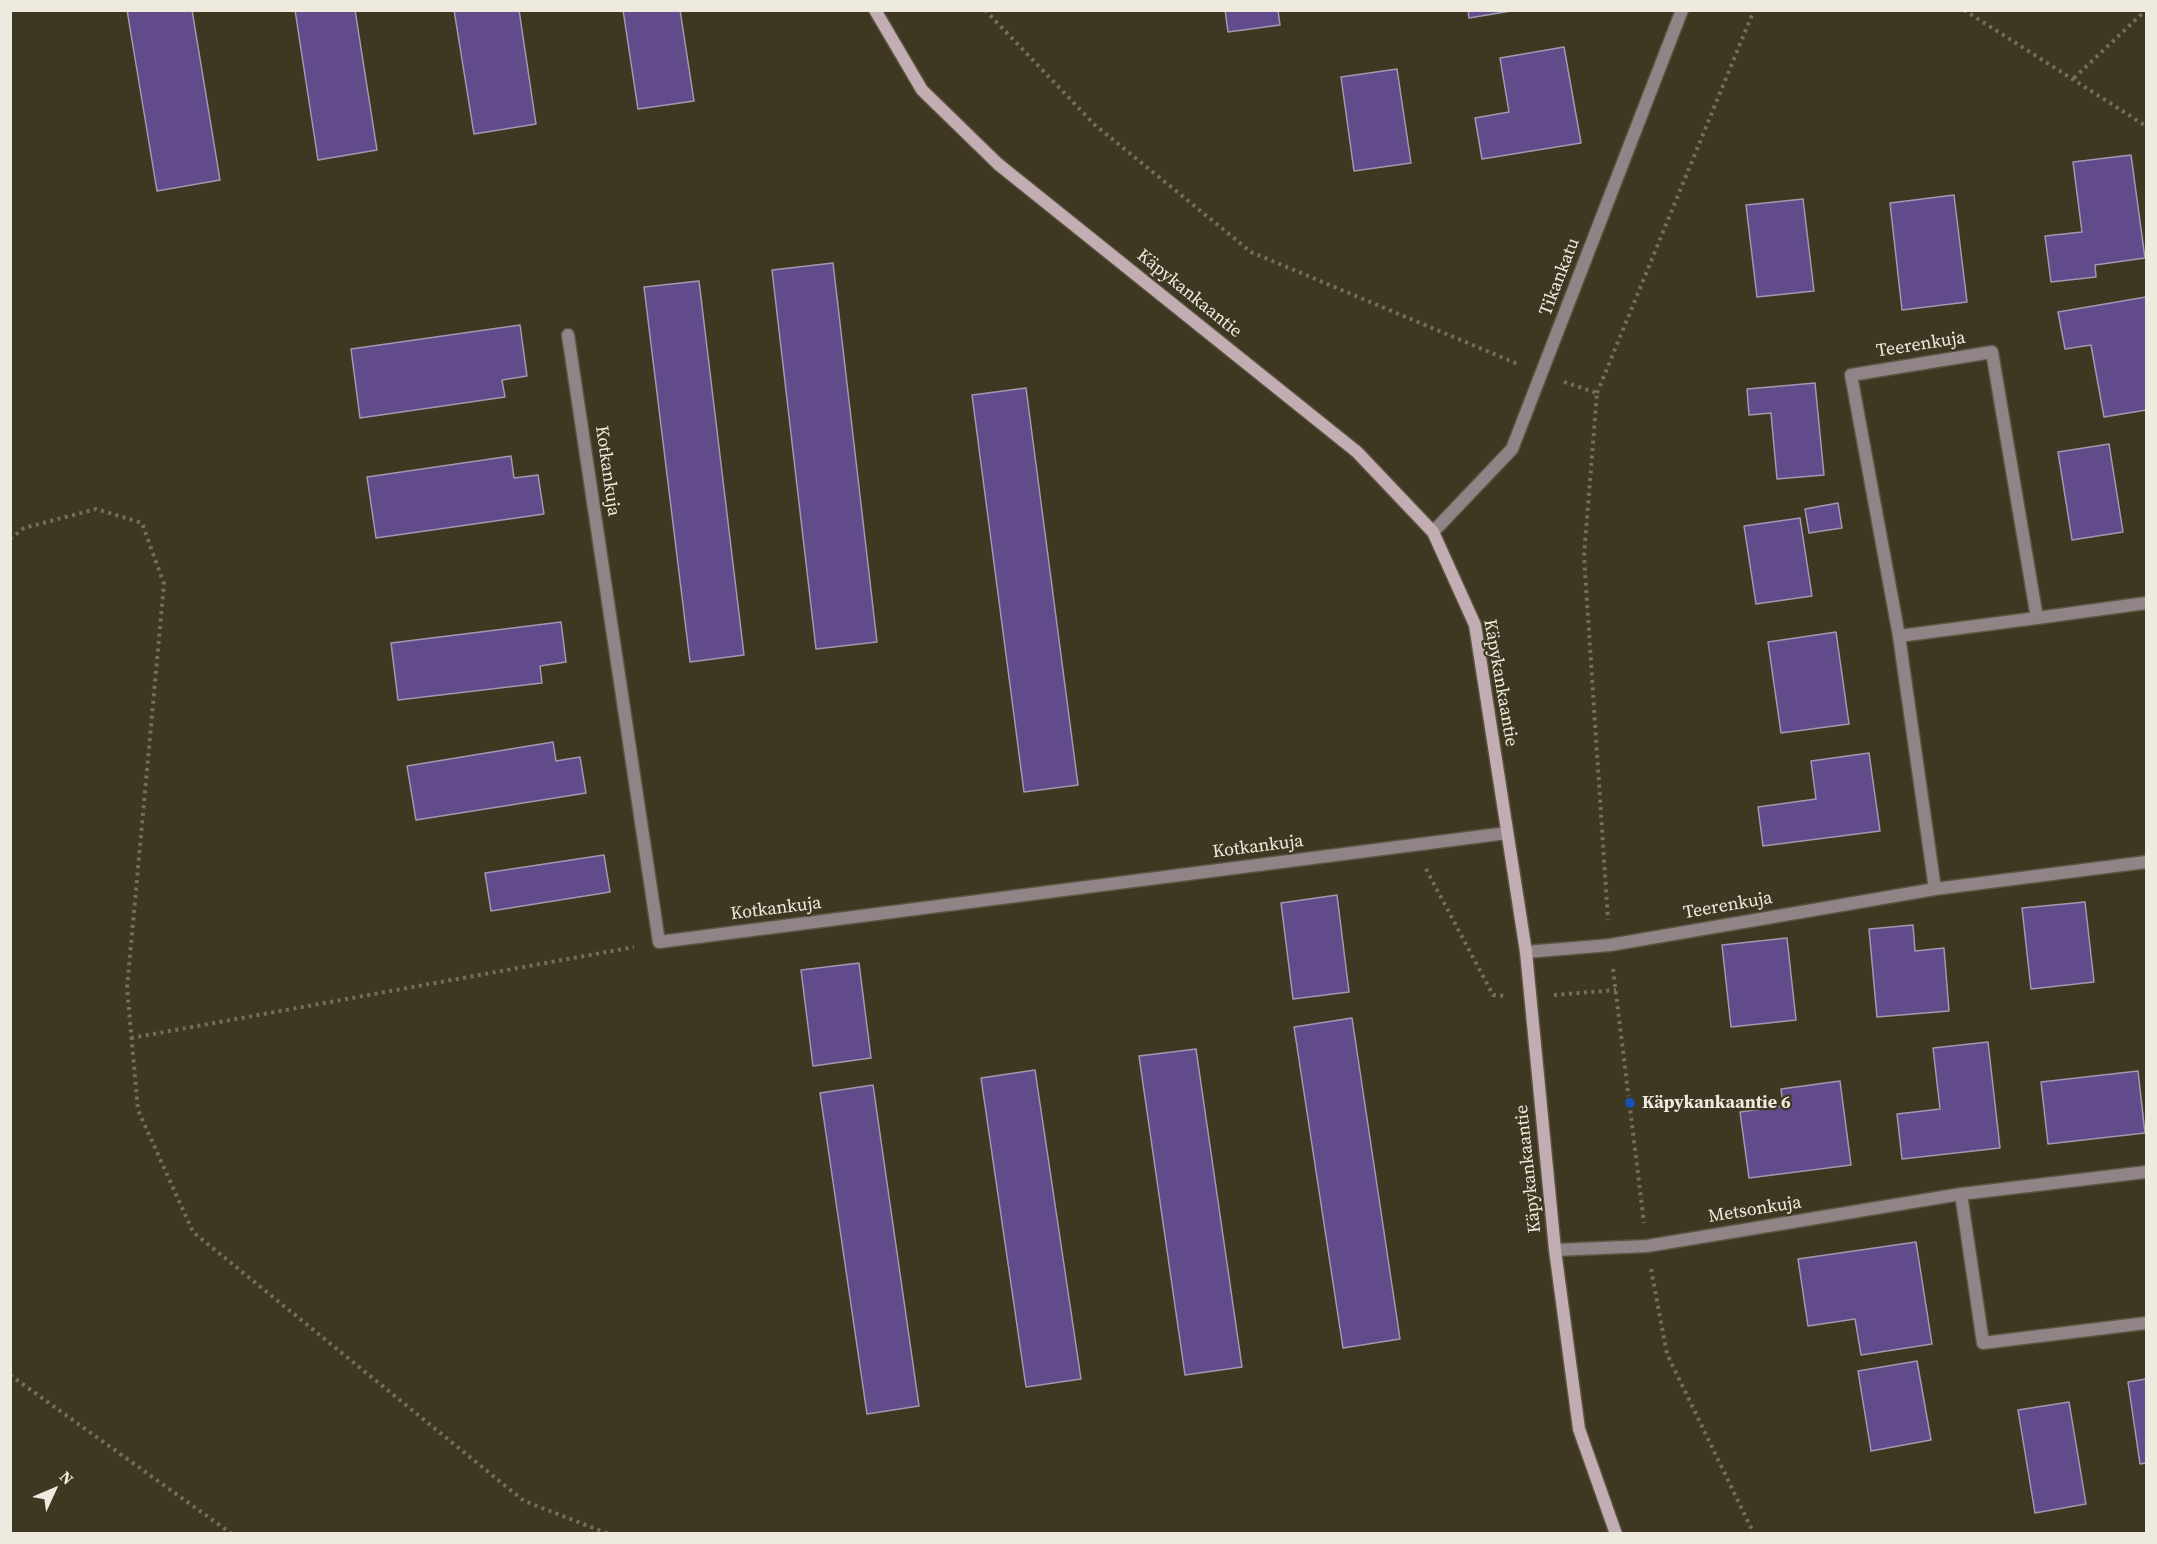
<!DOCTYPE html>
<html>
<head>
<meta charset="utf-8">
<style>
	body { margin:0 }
	#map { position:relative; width:2157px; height:1544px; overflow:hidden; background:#3e3823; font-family:"Source Serif 4",serif }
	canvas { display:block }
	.frame { position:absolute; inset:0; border:12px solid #eeeade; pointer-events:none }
	.north { position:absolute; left:24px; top:1460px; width:60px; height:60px; -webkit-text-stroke:4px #3e3823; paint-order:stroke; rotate:46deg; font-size:16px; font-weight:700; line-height:24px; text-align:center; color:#eeeade }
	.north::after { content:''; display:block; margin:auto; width:21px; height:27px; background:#eeeade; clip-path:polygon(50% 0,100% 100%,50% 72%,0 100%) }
</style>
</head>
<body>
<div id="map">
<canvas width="2157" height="1544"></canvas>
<div class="frame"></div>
<div class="north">N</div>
</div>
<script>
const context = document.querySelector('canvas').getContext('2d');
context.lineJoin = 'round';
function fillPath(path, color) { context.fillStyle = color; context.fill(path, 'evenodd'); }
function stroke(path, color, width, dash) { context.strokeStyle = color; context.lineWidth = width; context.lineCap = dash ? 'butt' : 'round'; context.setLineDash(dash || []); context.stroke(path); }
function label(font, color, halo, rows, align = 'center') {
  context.font = font + ' "Source Serif 4",serif'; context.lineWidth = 4.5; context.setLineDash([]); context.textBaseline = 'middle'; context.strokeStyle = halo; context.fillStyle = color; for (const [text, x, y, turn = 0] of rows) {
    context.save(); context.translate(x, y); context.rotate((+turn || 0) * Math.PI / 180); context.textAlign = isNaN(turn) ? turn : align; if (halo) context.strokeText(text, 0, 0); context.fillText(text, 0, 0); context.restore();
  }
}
const building = new Path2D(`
	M127 10H192L220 180 157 191Z
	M295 10H355L377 150 318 160Z
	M454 10H519L536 124 474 134Z
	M623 10H680L694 101 638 109Z
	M1225 10H1278L1280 25 1228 32Z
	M1468 10H1517L1469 18Z
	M1564 47 1581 143 1482 159 1475 118 1509 112 1500 58Z
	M1397 69 1411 163 1354 171 1341 77Z
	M2131 155 2145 258 2095 265 2096 277 2051 282 2045 236 2082 232 2073 162Z
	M1954 195 1967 302 1902 310 1890 203Z
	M1803 199 1814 291 1757 297 1746 205Z
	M833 263 877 642 816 649 772 270Z
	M699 281 744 655 690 662 644 287Z
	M2146 297V410L2104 417 2091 345 2065 349 2058 312Z
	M520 325 527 376 502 380 505 397 360 418 351 349Z
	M1815 383 1824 475 1777 479 1771 413 1749 415 1747 389Z
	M1026 388 1078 785 1024 792 972 395Z
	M2109 444 2123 532 2072 540 2058 452Z
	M511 456 514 478 538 475 544 514 376 538 367 477Z
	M1838 503 1842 528 1809 533 1805 509Z
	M1800 518 1812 596 1756 604 1744 526Z
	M561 622 566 662 540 666 542 683 398 700 391 643Z
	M1836 632 1849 724 1781 733 1768 642Z
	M553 742 556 761 580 757 586 793 416 820 407 766Z
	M1869 753 1880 831 1763 846 1758 807 1816 799 1811 761Z
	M604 855 610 892 491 911 485 873Z
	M1337 895 1349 992 1293 999 1281 903Z
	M2085 902 2094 982 2031 989 2022 908Z
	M1913 925 1915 951 1944 948 1949 1011 1877 1017 1869 929Z
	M1787 938 1796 1020 1731 1027 1722 945Z
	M859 963 871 1058 813 1066 801 970Z
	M1352 1018 1400 1339 1343 1348 1294 1027Z
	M1988 1042 2000 1148 1902 1159 1897 1114 1940 1109 1933 1048Z
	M1196 1049 1242 1367 1185 1375 1139 1056Z
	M1035 1070 1081 1379 1026 1387 981 1078Z
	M2138 1071 2145 1133 2048 1144 2041 1082Z
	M1840 1081 1851 1165 1749 1178 1740 1112 1783 1106 1781 1089Z
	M873 1085 919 1406 867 1414 820 1093Z
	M1916 1242 1932 1344 1861 1355 1855 1319 1808 1326 1798 1259Z
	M1917 1361 1931 1440 1871 1451 1858 1371Z
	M2146 1379V1463L2140 1464 2128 1382Z
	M2069 1402 2086 1504 2035 1513 2018 1410Z`);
fillPath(building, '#614b8b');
stroke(building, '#a09ab1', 1.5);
const street = new Path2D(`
	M568 335 659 942 1507 833
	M1433 532 1512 449 1682 10
	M1899 636 2037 618
	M1935 889 1899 636 1851 375 1992 352 2037 618 2146 603
	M1526 952 1610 945 1935 889 2146 862
	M1961 1194 1983 1343 2146 1323
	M1555 1250 1647 1246 1961 1194 2146 1172`);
const secondary = new Path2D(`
	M875 10 922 90 998 164 1357 452 1433 532 1475 625 1526 952 1555 1250 1579 1429 1616 1534`);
stroke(street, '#5a5441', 15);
stroke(secondary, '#5a5441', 15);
stroke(new Path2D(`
	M985 10 1095 125 1251 252 1518 364
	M1964 10 2146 126
	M2074 78 2146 10
	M1564 382 1597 393 1584 556 1608 920
	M1597 393 1754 10
	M10 539 24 528 96 509 142 523 164 584 127 988 138 1110 193 1232 524 1501 609 1534
	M1426 869 1493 995 1507 996
	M1613 969 1644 1223
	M1554 995 1616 990
	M131 1038 634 947
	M1651 1269 1667 1354 1754 1534
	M10 1375 232 1534`), '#746e5c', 4, [3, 4.5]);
stroke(street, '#908486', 12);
stroke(secondary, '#c2aeb2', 12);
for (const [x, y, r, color] of [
	[1630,1103,6,"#1a4fb4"]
]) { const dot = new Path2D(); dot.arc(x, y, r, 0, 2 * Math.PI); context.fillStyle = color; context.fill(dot); stroke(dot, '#3e3823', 2); }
label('18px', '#eeeade', '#3e3823', [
	["Tikankatu",1560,277,-69],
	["Käpykankaantie",1189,294,39],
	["Teerenkuja",1921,345,-9],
	["Kotkankuja",607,471,82],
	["Käpykankaantie",1500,683,80],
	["Kotkankuja",1258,847,-7],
	["Teerenkuja",1728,906,-10],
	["Kotkankuja",776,909,-7],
	["Käpykankaantie",1529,1169,-96],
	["Metsonkuja",1755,1210,-9]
]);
label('bold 18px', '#eeeade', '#3e3823', [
	["Käpykankaantie 6",1642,1103]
], 'left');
</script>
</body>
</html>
